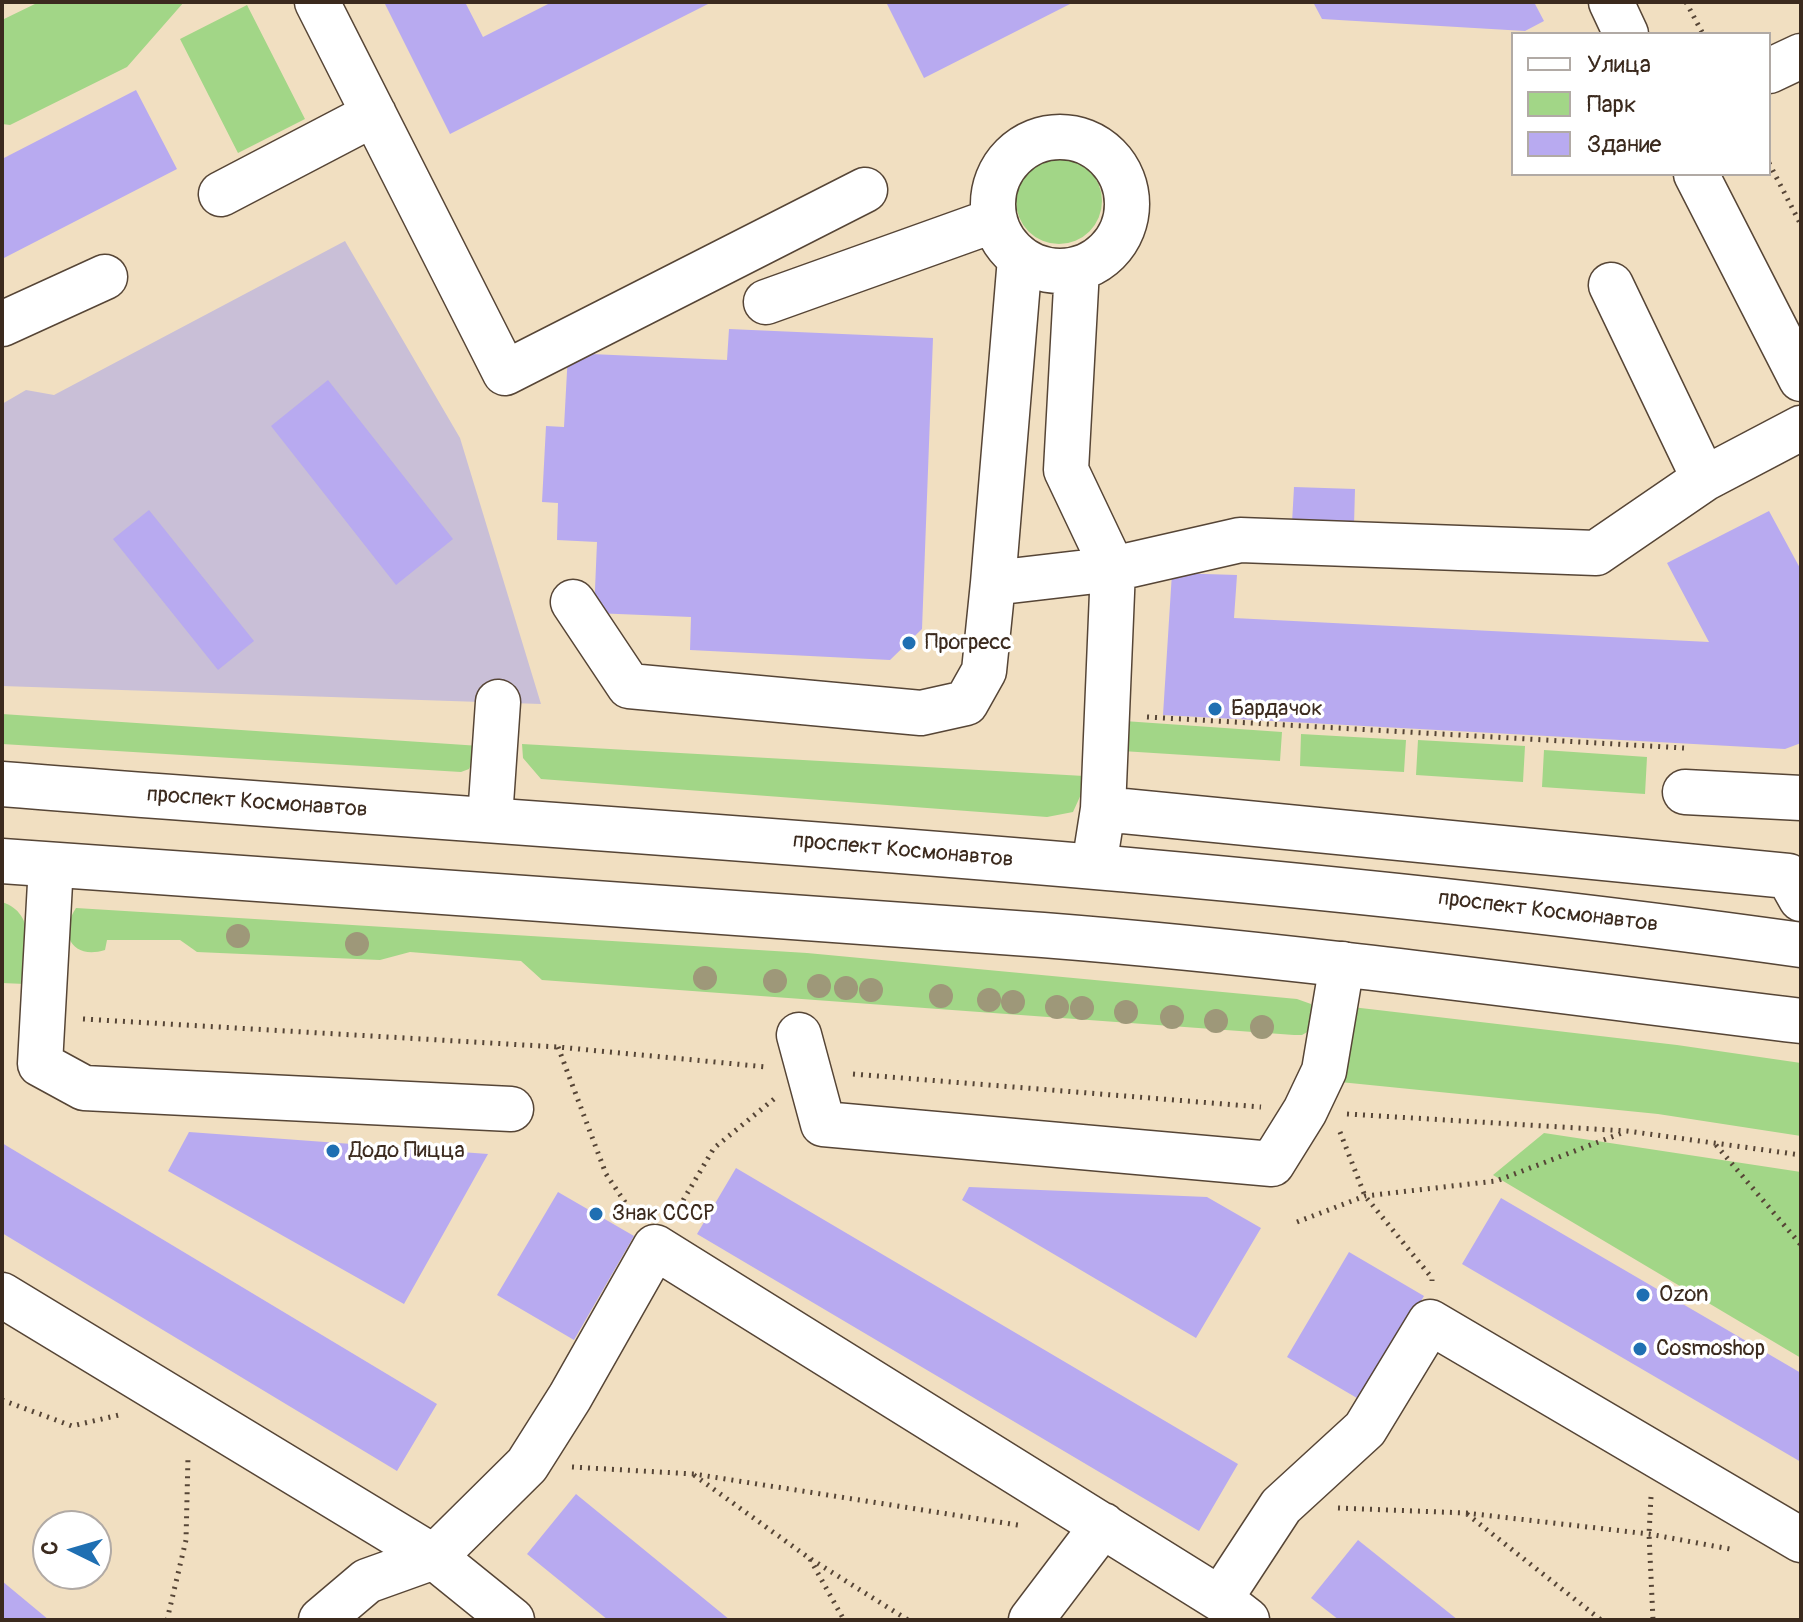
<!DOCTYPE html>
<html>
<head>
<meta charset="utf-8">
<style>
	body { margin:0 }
	#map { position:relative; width:1803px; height:1622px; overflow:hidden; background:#f1dfc1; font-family:Pangolin,sans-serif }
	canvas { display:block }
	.frame { position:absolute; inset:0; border:4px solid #3b2a1e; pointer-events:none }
	.legend { position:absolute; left:1511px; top:32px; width:260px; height:144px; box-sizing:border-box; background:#fff; border:2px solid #b1aaa5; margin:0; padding:10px 14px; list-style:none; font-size:24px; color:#3b2a1e }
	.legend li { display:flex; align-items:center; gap:16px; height:40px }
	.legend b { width:40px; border:2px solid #b1aaa5 }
	.north { position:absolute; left:32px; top:1510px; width:80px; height:80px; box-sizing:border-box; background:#fff; border:2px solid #b1aaa5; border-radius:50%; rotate:275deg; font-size:22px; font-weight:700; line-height:32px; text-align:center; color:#3b2a1e }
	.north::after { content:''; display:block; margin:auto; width:28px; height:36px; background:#1f6fb2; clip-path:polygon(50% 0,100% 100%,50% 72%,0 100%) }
</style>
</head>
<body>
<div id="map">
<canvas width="1803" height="1622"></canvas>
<div class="frame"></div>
<ul class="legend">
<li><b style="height:10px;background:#fff"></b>Улица</li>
<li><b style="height:22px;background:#a2d687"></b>Парк</li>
<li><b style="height:22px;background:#b8aaf0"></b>Здание</li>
</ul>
<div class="north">С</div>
</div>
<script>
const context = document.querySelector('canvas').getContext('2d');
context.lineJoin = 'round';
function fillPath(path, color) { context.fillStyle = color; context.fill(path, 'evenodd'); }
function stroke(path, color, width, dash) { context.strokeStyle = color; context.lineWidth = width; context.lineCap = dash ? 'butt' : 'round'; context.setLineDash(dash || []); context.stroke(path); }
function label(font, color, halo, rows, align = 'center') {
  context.font = font + ' Pangolin,sans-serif'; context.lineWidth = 7; context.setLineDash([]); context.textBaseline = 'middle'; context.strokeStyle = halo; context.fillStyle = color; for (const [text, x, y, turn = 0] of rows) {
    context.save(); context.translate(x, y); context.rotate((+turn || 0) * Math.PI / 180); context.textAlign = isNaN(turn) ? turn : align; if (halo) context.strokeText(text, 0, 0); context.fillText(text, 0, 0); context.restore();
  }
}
fillPath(new Path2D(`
	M345 241 460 438 541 704 2 686V404L26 390 54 395Z`), '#c9bfd7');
fillPath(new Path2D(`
	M39 2H184L127 67 10 125 2 124V20Z
	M247 5 305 119 238 153 180 39Z
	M1016 201a43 43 0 1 1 86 0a43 43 0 1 1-86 0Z
	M2 714 480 746 469 769 461 772 2 744Z
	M1124 721 1282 732 1280 761 1122 751Z
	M1301 734 1406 740 1404 772 1300 766Z
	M1418 740 1525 746 1523 782 1416 775Z
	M522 744 1084 776 1083 790 1073 812 1047 817 541 779 523 758Z
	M1544 750 1647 757 1645 794 1542 787Z
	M2 902C38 914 26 953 25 984L2 983Z
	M76 908 807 953 1297 999 1311 1004 1313 1010 1309 1031 1302 1035H1294L542 980 521 961 410 952 380 960 197 952 180 940H107L105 950C73 960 58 935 76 908Z
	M1352 1007 1677 1045 1801 1063V1136L1658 1114 1340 1082Z
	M1544 1133 1801 1172V1358L1493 1175Z`), '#a2d687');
fillPath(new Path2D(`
	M384 2H465L483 37 552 2H712L450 134Z
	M886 2H1074L924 78Z
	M1313 2H1534L1544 21 1525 31 1322 19Z
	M136 90 177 169 2 259V159Z
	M729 329 933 338 922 629 890 660 690 650 691 617 594 613 597 542 557 540 558 503 542 502 546 426 564 427 568 353 727 360Z
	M328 380 453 539 396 585 271 426Z
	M1294 487 1355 489 1354 525 1292 523Z
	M149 510 254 641 218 670 113 539Z
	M1769 511 1801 570V743L1785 749 1163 715 1172 573 1237 575 1234 618 1709 642 1667 563Z
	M189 1132 488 1154 404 1304 168 1171Z
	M2 1143 437 1404 397 1471 2 1233Z
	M736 1168 1238 1464 1199 1531 697 1234Z
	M969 1187 1207 1197 1261 1228 1196 1338 962 1200Z
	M558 1192 634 1236 574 1340 497 1295Z
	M1501 1198 1801 1373V1462L1462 1264Z
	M1349 1252 1424 1296 1362 1401 1287 1357Z
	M576 1494 730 1620H608L527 1554Z
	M1358 1540 1458 1620H1339L1311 1598Z
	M2 1581 49 1620H2Z`), '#b8aaf0');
const minor = new Path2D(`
	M317 2 505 373 865 190
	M1611 2 1626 34
	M1769 71 1801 56
	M993 204a67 67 0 1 1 134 0a67 67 0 1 1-134 0Z
	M1696 174 1801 379
	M221 194 374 114
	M1077 269 1066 470 1113 569 1103 809 1094 866
	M1611 285 1704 479
	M766 302 995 220
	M2 324 105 277
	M993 583 1020 258
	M573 602 629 686 921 713 966 703 984 671 993 583 1113 569 1240 540 1596 553 1704 479 1801 428
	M1685 792 1801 798
	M1103 809 1788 876 1801 899
	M490 818 498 702
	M51 865 40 1064 84 1088 511 1109
	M799 1035 823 1124 1272 1164 1305 1111 1324 1071 1342 964
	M2 1295 434 1557 512 1620
	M1220 1599 1281 1506 1365 1429 1430 1322 1801 1540
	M321 1620 367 1581 434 1557 527 1465 570 1397 655 1247 1220 1599 1247 1620
	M1031 1620 1103 1525`);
const major = new Path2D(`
	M2 784C602 832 1204 861 1801 945
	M2 861C349 887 696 908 1043 935 1297 955 1549 990 1801 1021`);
stroke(minor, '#564536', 47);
stroke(major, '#564536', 47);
stroke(new Path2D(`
	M1686 2 1703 34
	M1769 163 1801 225
	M1147 717 1684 748
	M83 1019 558 1047 767 1067
	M558 1047 606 1174 633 1214
	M853 1074 1261 1107
	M1347 1114 1627 1131 1801 1155
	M1340 1132 1365 1196 1432 1278V1281
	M1716 1145 1801 1245
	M675 1214 714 1148 774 1099
	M1297 1222 1365 1196 1496 1181 1622 1133
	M2 1400 72 1426 119 1415
	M572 1467 694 1474 1018 1525
	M694 1475 809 1558 908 1620
	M1651 1497 1649 1534 1653 1620
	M1338 1508 1466 1513 1649 1534 1730 1549
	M1467 1514 1601 1620
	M810 1559 844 1620
	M167 1620 186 1540 188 1457`), '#564536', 5, [2, 6]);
stroke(minor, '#fff', 44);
stroke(major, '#fff', 44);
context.fillStyle = '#9e9879';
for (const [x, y] of [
	[238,936],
	[357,944],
	[705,978],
	[775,981],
	[819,986],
	[846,988],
	[871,990],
	[941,996],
	[989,1000],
	[1013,1002],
	[1057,1007],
	[1082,1008],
	[1126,1012],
	[1172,1017],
	[1216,1021],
	[1262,1027]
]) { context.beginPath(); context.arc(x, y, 12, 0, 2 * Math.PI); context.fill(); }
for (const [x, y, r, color] of [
	[909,643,8,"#1f6fb2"],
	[1215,709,8,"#1f6fb2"],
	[333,1151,8,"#1f6fb2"],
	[596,1214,8,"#1f6fb2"],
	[1643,1295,8,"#1f6fb2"],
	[1640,1349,8,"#1f6fb2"]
]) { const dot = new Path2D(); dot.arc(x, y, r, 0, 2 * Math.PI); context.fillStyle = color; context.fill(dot); stroke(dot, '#fff', 3); }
label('22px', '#3b2a1e', '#fff', [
	["Прогресс",925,643],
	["Бардачок",1231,709],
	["Додо Пицца",349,1151],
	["Знак СССР",612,1214],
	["Ozon",1659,1295],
	["Cosmoshop",1656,1349]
], 'left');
label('22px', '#3b2a1e', '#fff', [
	["проспект Космонавтов",257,803,4],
	["проспект Космонавтов",903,851,5],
	["проспект Космонавтов",1548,912,7]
]);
</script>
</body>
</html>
